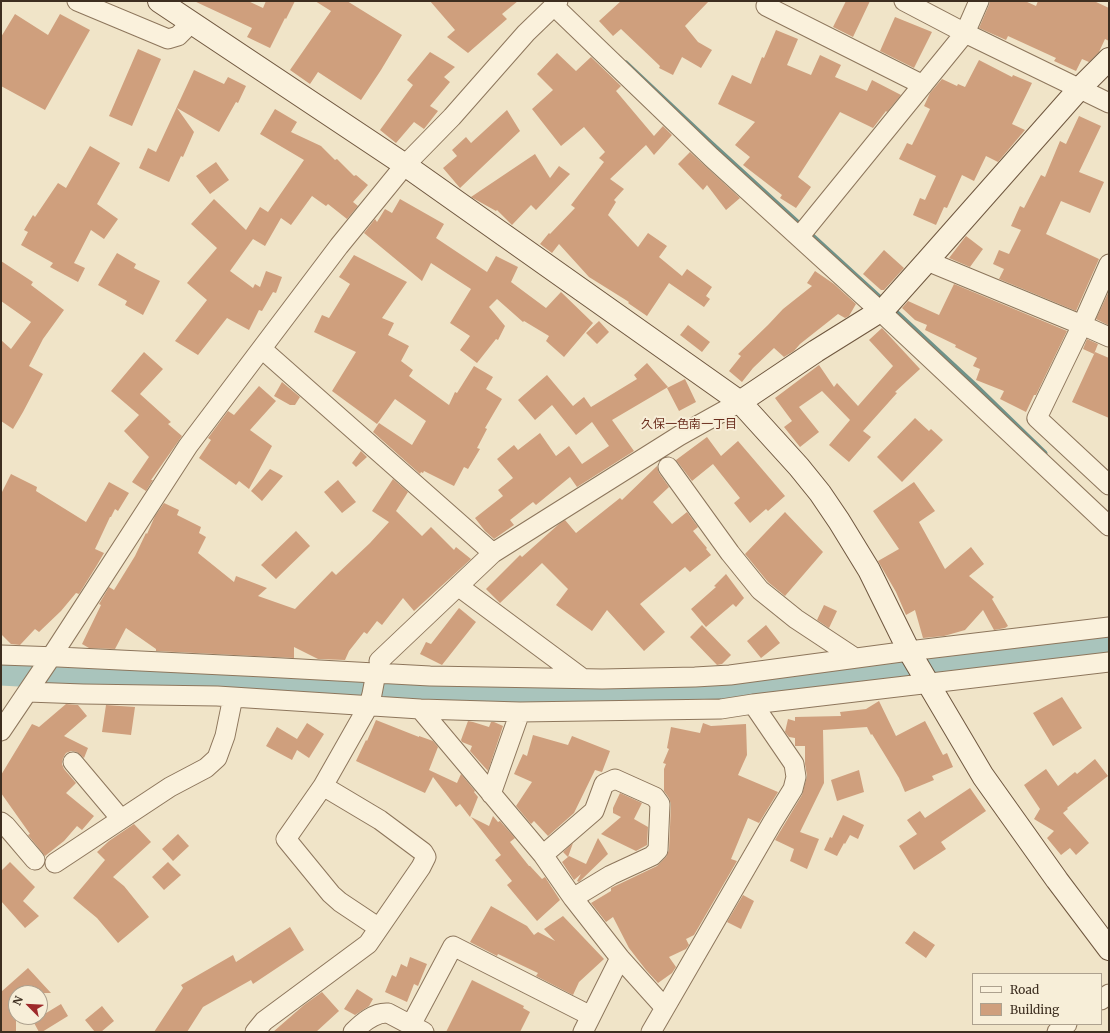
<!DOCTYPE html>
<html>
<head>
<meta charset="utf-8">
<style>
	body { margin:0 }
	#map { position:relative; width:1110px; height:1033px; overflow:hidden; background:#f0e4c8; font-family:Merriweather,serif }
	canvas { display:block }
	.frame { position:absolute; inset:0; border:2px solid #3d2e20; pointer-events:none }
	.legend { position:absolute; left:972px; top:973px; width:130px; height:52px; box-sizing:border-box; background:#f7eed8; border:1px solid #ada18e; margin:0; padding:5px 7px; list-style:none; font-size:12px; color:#3d2e20 }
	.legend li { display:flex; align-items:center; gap:8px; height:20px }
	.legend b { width:20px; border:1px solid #ada18e }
	.north { position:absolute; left:8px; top:985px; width:40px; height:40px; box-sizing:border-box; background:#f7eed8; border:1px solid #ada18e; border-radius:50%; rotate:294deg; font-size:11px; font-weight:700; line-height:16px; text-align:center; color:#3d2e20 }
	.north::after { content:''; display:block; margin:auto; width:14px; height:18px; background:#9e2a2b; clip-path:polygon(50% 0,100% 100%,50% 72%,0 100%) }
</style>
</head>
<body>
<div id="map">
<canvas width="1110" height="1033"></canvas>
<div class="frame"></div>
<ul class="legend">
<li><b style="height:5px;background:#faf1dc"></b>Road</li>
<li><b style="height:11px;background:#cf9f7d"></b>Building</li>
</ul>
<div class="north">N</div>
</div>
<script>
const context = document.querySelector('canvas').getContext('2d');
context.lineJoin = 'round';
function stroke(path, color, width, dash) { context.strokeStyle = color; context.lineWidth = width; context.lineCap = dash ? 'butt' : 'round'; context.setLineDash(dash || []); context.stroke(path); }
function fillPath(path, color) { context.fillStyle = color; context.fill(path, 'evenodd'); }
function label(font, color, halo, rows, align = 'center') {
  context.font = font + ' Merriweather,"Noto Sans JP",serif'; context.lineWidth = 4; context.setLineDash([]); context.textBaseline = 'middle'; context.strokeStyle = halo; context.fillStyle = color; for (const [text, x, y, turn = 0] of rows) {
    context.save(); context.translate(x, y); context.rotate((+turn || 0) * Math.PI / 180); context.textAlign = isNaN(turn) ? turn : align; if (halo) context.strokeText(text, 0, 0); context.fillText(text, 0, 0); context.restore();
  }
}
stroke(new Path2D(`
	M626 63 710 142 885 302
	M892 308 974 384 1045 453`), '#6f938a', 5);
stroke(new Path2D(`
	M1 670 91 675 552 689 638 690 702 688 1109 642`), '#a9c4bc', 31);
fillPath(new Path2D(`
	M194 1H248L263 8 266 1H295L286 19 285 18 270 48 247 37 252 28Z
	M315 1H347L402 35 381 70 361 100 318 72 310 84 290 70 331 11Z
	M430 1H518L502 14 507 19 468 53 447 37 455 30Z
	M621 1H709L685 26 698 42 712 50 701 68 682 57 673 75 659 68 660 66 621 29 613 36 599 21Z
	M846 1H870L853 37 833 27Z
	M990 1H1025L1036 6 1038 1H1094L1109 8V41L1105 39 1099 52 1089 62 1082 59 1076 71 1054 61 1056 58 1008 36 1006 40 979 28 989 5Z
	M15 14 48 35 60 14 90 30 45 110 1 86V37Z
	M895 17 932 32 914 68 880 51Z
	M776 30 798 39 787 65 811 75 820 55 841 65 835 77 867 91 872 80 901 95 887 112 886 111 873 128 840 112 798 177 811 187 796 208 780 198 782 195 743 165 750 157 735 145 755 122 718 104 732 75 751 84 762 57 764 58Z
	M138 49 161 59 132 126 109 116Z
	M430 52 455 67 444 77 450 82 430 106 438 111 424 129 414 122 396 143 380 130 413 85 407 80Z
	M557 53 576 71 591 57 621 86 616 91 654 136 663 126 672 135 654 155 646 145 610 179 624 189 614 200 616 202 608 215 638 247 648 233 667 246 659 257 682 276 687 269 712 287 706 296 710 299 704 307 669 283 647 316 628 303 629 302 589 277 559 244 552 253 540 244 549 233 550 234 575 208 571 205 604 162 599 158 605 152 584 127 561 146 532 109 553 90 537 74Z
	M979 60 1012 77 1013 75 1032 83 1012 124 1025 130 998 162 986 156 974 181 962 175 947 208 944 207 936 225 913 215 920 198 925 200 936 176 899 159 907 143 912 145 930 109 924 106 930 93 942 79 957 86 958 84 965 87Z
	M194 70 224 84 228 77 246 86 238 103 236 102 219 132 177 108 194 132 183 157 181 156 169 182 139 168 148 148 156 152Z
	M275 109 297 122 291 132 321 146 335 160 337 159 354 176 356 175 368 185 353 202 358 206 347 219 328 204 326 206 312 196 291 225 281 218 265 246 253 239 230 271 253 288 255 284 260 287 266 271 282 277 276 293 273 292 262 311 259 310 249 330 227 318 198 355 175 341 207 300 187 283 217 248 191 224 214 199 246 230 260 207 268 212 304 160 260 134Z
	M507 110 520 131 460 188 443 168 457 156 452 150 466 137 471 143Z
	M1079 116 1101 126 1079 172 1104 182 1090 213 1061 201 1046 234 1099 259 1076 311 999 279 1004 269 993 264 999 250 1009 254 1021 230 1011 226 1020 206 1024 208 1041 175 1045 177 1060 141 1066 144Z
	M90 146 120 163 97 204 118 219 104 239 91 230 74 263 85 268 78 282 50 267 53 263 21 245 28 232 24 230 33 215 35 217 58 183 66 188Z
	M690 152 727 186 740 198 726 210 707 185 703 190 678 164Z
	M535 154 550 178 559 166 570 174 536 210 531 205 512 225 497 210 496 211 471 197Z
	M216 162 229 180 210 194 196 176Z
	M400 199 444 224 436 238 487 272 496 256 518 267 511 282 546 308 561 292 593 323 564 357 546 341 549 336 524 321 523 322 497 299 489 307 505 326 498 340 496 339 477 363 460 350 470 336 450 323 471 289 431 263 422 281 364 233 375 219 377 222 385 209 392 213Z
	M966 236 983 249 970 267 949 258Z
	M884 250 904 268 884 290H881L863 274Z
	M117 253 136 264 134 268 160 281 143 315 125 305 127 301 98 285Z
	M354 255 407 282 382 318 394 323 388 335 409 346 401 361 413 370 409 376 449 405 455 392 457 393 474 366 493 377 486 389 502 399 485 428 487 429 477 448 480 449 468 469 464 467 454 486 424 471 423 473 421 472 420 474 373 432 379 423 412 445 426 421 395 399 377 424 332 391 356 352 314 332 322 315 329 318 350 284 339 277Z
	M1 261 33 282 31 285 64 310 43 339 29 366 43 374 23 412 13 429 1 421V340L11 349 31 322 1 301Z
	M815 271 834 284 856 304 849 316 845 318 838 314 800 344 794 351 784 357 774 348 753 368 742 382 729 371 741 356 738 354 768 325 783 309 812 286 807 283Z
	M954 284 1067 331 1036 395H1034L1026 412 1000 399 1004 391 976 380 980 369 973 366 977 358 955 347 956 345 925 330 927 325 915 320 902 308 908 301 939 315Z
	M1109 291V322L1108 325 1096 319Z
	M599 321 609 332 597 344 586 333Z
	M688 325 710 342 702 352 680 335Z
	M882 328 920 369 895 392 897 393 863 431 871 437 849 462 829 445 850 420 822 391 799 407 819 432 800 447 784 427 792 421 775 398 819 365 834 387 837 383 858 406 893 366 869 340Z
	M1087 339 1098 344 1094 354 1083 349Z
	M144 352 163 369 140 394 171 422 168 424 182 436 151 480H153L146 491 132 482 149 457 124 431 139 415 111 391Z
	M1095 352 1109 358V418L1072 402Z
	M647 363 668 387 612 420 634 451 577 487 570 477 536 505 533 502 510 520 514 525 494 539 485 531 475 518 503 496 498 490 513 478 497 459 514 445 518 450 540 433 556 456 569 446 582 464 609 446 592 422 576 435 552 405 535 420 518 400 547 375 573 406 584 397 591 407 637 379 634 375Z
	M685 379 696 402 679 411 667 388Z
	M282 382 300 397 295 405H290L274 396Z
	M259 386 276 401 250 430 272 446 249 489 239 481 236 485 199 458 211 440 208 438 228 411 234 415Z
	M915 418 929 431 931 429 943 440 902 482 877 457Z
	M707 437 721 456 738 441 785 496 768 511 766 509 750 523 734 503 740 498 713 464 692 481 676 460Z
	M361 451 367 457 356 467 352 463Z
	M657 466 659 473 669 487 653 502 672 524 687 512 698 527 693 531 707 548 706 549 711 555 690 572 685 567 640 604 665 632 644 651 607 610 592 631 556 605 568 589 542 563 500 603 486 589 520 555 522 557 559 524 565 520 576 533 620 498 622 500Z
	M270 469 283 476 262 501 251 491Z
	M11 474 37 487 36 491 86 522 109 482 129 493 118 511 115 509 111 517H110L95 549 104 553 97 565 79 594 76 593 61 611 39 632 35 629 20 645 11 644 1 634V494Z
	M393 479 408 492 396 511 422 536 431 527 454 550 456 547 471 559 414 611 403 598 382 625 377 621 367 634 364 632 349 651 345 660 318 659 294 647V658L156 651V649L126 628 115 649 89 648 82 644 101 605 99 604 109 587 114 590 135 556 146 533 147 534 155 516 164 503 179 510 177 515 201 527 199 533 206 537 198 553 234 582 236 576 267 588 258 596 295 609 332 571 336 575 370 543 389 522 372 511Z
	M338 480 356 502 342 513 324 492Z
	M914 482 935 511 919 522 945 569 971 547 984 564 969 576 994 597 992 599 1008 626 1005 628 994 630 983 610 965 630 944 636 923 638 915 610 906 615 896 592 878 561 899 549 873 511Z
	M785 512 823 552 785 596 768 582 745 554Z
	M296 531 310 546 276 579 261 565Z
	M726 574 744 598 736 607 733 604 706 627 691 609 716 587 714 586Z
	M824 605 837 611 829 628 817 620Z
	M459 608 476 622 442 665 420 654 426 642 431 644Z
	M702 625 731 655 722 664 717 665 690 637Z
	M766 625 780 643 761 658 747 641Z
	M1062 697 1082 728 1053 746 1033 713Z
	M879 701 896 736 925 721 943 755 947 753 953 767 932 776 934 780 905 792 899 778 872 734 871 735 867 727 823 730 824 783 800 832 819 839 807 869 790 861 794 849 775 840 802 795 807 776 805 764V746H795V738L789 737 785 732 788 719 795 721V717L841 716 840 712 866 709Z
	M66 704 78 705 87 716 64 736 88 748 84 758 77 752 71 751 66 753 63 758 62 764 64 769 76 783 66 793 94 816 82 830 77 826 64 841 45 856 28 835 30 834 1 793V775L32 724 39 727Z
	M106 705 120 706 135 707 131 735 102 732Z
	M376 720 419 737V736L433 741 438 747 429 770 457 783 461 774 475 791 474 792 478 797 470 817 460 804 456 807 433 777 425 793 356 761 366 740 367 741Z
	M468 721 473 722 489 727 491 722H494L503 726 488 771 470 751 472 746 462 742 461 740Z
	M307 723 324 734 309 758 297 750 292 760 266 746 277 727 297 739Z
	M703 723 711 726 746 724 747 755 738 775 778 792 759 823 748 818 731 859 737 861 694 935 686 939 689 945 686 949 669 957 676 967 672 973 658 983 646 970 629 948 613 917 606 922 591 903 611 891V888L657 866 666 857 669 850 671 804 669 798 664 791V769L666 764 663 763 669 749 667 748 671 727 700 733Z
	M533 735 568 745 572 736 610 751 602 772 595 770 574 813 548 836 534 821 531 824 516 806 532 782 514 774 523 754 527 756Z
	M1095 759 1108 776 1067 808 1068 809 1063 813 1089 843 1076 855 1070 848 1061 855 1047 838 1054 831 1034 819 1040 809 1024 785 1046 769 1058 786 1075 772 1077 774Z
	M859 770 864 792 837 801 831 780Z
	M970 788 986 811 941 842 946 849 914 870 899 846 917 834 907 820 920 811 925 818Z
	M620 793 642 803 634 819 648 827 647 845 636 851 601 834 621 817 613 813V808Z
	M843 815 864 825 858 839 850 835 845 844 844 843 837 856 824 850 830 837 832 838Z
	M493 816 498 822 500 821 515 838 510 842 529 866H530L542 879 545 877 560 900 537 921 507 885 512 881 495 860 501 855 471 817 489 826Z
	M134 824 151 842 113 877 124 886 149 917 118 943 97 918 73 898 105 860 97 852 109 841Z
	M178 834 189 846 173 861 162 849Z
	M598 838 608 854 579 882 577 881 581 874 574 880 562 862 568 857 563 852 573 843 568 857 569 856 586 864Z
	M10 862 35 887 23 901 39 916 25 928 1 901V871Z
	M168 862 181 875 164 890 152 877Z
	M743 895 754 901 741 929 727 922Z
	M491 906 527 926 534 935 538 932 555 941 544 929 563 916 604 959 579 982 573 995 536 976 538 973 498 954 497 956 470 942Z
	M290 927 304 950 253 984 251 980 203 1007 187 1032H154L183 988 181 985 233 955 236 962Z
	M914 931 935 945 926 958 905 943Z
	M410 957 427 964 418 986 414 984 407 1002 385 992 392 975 396 977 401 964 407 967Z
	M28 968 51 993H16V1032H1V992Z
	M472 980 524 1006 523 1008 530 1012 520 1032H446Z
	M357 989 373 999 369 1006 355 1015 344 1009Z
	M322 992 339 1011 316 1032H273L304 1005Z
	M61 1004 68 1016 42 1032H39L33 1021Z
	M102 1006 114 1021 101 1032H95L85 1020Z`), '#cf9f7d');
const street = new Path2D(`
	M77 1 168 39 178 36 191 23
	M904 1 965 33 1109 103
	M554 6 711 157 880 311 1109 526
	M766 6 923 85
	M799 237 965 33 979 1
	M927 261 1082 325 1109 337
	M1109 264 1082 325 1037 418 1109 485
	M262 349 493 553
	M668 467 730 553 760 590 796 619 855 658
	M458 586 582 678
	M1 655 58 657 264 667 430 676 602 679 695 677 730 675 909 651 1109 627
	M379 661 493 553 679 436 740 402
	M28 692 83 694 217 696 420 709 520 712 721 709 753 704 1109 662
	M420 709 543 855 573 898 620 958 665 1008
	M1 731 51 657 188 446 339 246 405 165 452 117 526 33 554 6 558 1
	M73 762 121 819
	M323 786 380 820 423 852 426 857 421 867 379 928
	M491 794 520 712
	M1 822 6 826 35 860
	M543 855 594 811 604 784 615 779 655 797 660 804 658 850 652 856 611 875 573 898
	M55 863 170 787 206 768 217 758 225 736 233 697
	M1101 1000 1109 994
	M411 1025 453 946 591 1016
	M255 1032 264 1021 368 944 379 928 340 902 331 894 286 839 323 786 369 705 372 694 376 673
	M353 1032C362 1023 374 1012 388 1013L424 1032
	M583 1032 620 958
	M651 1032 772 823 793 789 796 777 794 764 753 704
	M1057 1032 1067 1024`);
const secondary = new Path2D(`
	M159 1 405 165 740 402 799 467 820 493 839 521 869 570 909 651 983 776 1057 880 1109 949
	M740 402 816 351 885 308 927 261 1079 89 1109 59`);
stroke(street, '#8d765c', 21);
stroke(secondary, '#6f573f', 24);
stroke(street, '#faf1dc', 19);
stroke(secondary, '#faf1dc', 22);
label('12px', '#6b2e1e', '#f7eed8', [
	["久保一色南一丁目",689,425]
]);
</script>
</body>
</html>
